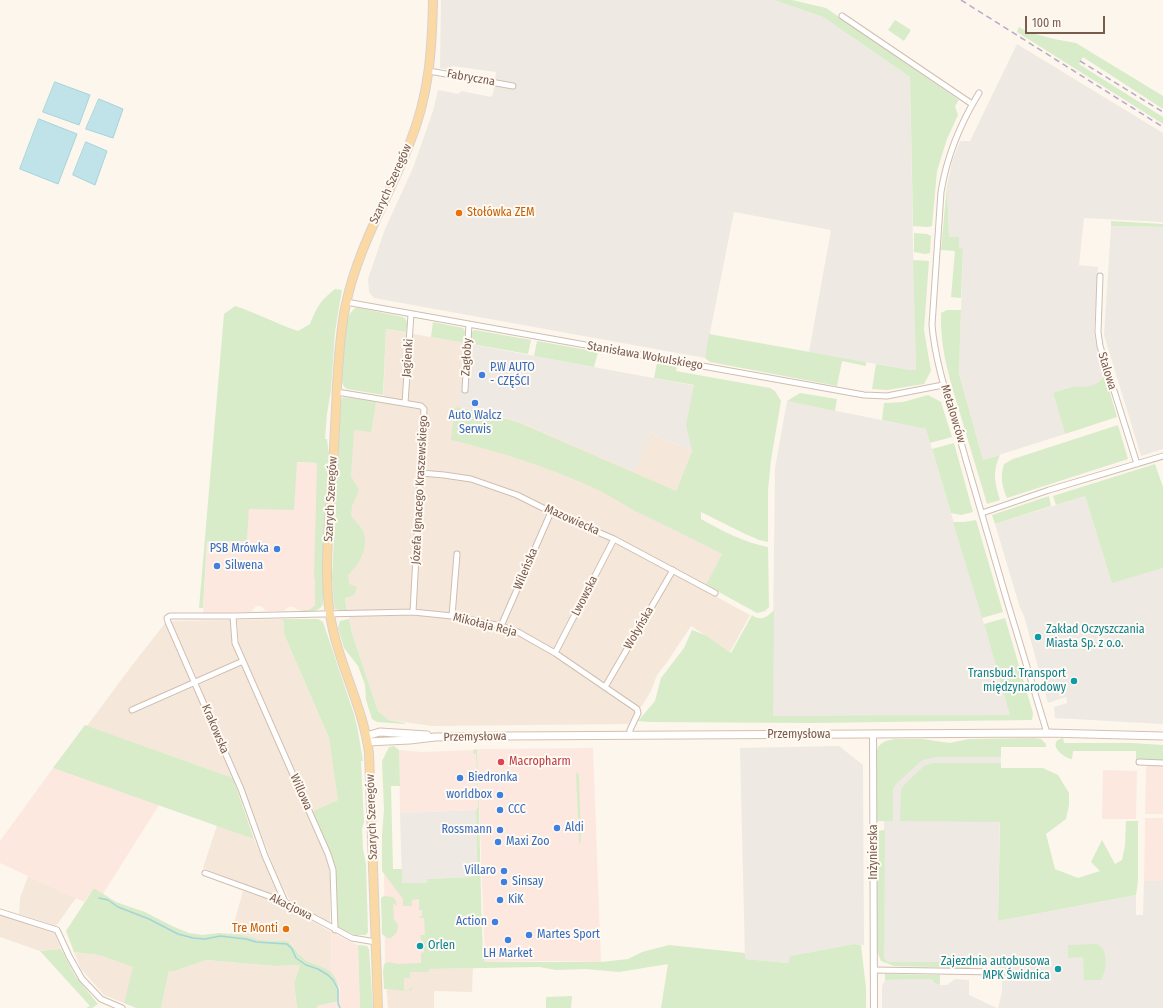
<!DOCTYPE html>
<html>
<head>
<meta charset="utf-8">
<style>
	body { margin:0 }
	#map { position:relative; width:1163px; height:1008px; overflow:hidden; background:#fdf6ec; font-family:"Fira Sans Condensed",sans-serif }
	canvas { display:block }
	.scale { position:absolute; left:1025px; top:16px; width:80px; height:18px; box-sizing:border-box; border:2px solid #7a5c4d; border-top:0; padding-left:5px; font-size:12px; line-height:14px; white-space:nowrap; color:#7a5c4d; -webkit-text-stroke:3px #fffaf3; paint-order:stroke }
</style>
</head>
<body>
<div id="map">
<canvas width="1163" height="1008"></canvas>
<div class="scale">100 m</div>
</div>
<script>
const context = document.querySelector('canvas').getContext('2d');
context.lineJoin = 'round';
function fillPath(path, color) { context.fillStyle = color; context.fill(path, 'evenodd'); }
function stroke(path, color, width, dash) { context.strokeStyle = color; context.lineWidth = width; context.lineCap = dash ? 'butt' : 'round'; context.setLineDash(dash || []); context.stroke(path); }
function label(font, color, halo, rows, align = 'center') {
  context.font = font + ' "Fira Sans Condensed",sans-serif'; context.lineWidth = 4; context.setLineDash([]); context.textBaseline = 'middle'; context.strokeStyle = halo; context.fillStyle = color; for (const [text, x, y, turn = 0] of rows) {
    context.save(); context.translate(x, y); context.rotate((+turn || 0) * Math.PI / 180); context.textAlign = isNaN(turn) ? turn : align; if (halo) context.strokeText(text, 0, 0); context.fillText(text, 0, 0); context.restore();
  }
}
fillPath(new Path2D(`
	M386 329 464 343 460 406 493 414 525 424 633 470 650 433 692 451 676 491 701 519 722 554 704 590 750 615 730 652 691 626 667 662 657 675 651 691 643 704 628 724 432 726 389 720 378 711 352 633 347 609 341 571 352 398 383 402Z
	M283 619 284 634 329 738 334 764 338 800 313 811 239 644 237 620Z
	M230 620 232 641 239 659 197 678 171 621Z
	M166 622 191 681 129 708 132 714 194 687 233 778 87 726 130 668Z
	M242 665 328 861 330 876V924L290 901 277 875 238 774 199 685Z
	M217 825 254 839 278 894 275 896 203 868Z
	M28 876 76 898 56 926 19 914 20 898Z
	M243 891 284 904 331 932 332 974 322 967 303 959 291 943 275 940H261L231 934Z
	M0 916 54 932 61 949 40 951 0 937Z
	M74 952 99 955 134 967 124 1003 104 995 81 969Z
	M206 960 275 966 300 965 294 983 297 1008H161L169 971H175Z
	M473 968 472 992 434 991V1008H388L385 970Z`), '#f5e8da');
fillPath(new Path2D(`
	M251 461 320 463 315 605 309 610H297L294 607H288L284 611H266L261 606H256L251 612 203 613 207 541 247 540Z
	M593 748 601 962 554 961 485 962 477 749Z
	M399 750 422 752 473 750V753L476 755 478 807 476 810 400 813Z
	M1146 766H1163V814H1145Z
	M53 768 159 805 103 894 94 888 84 902 0 863V841Z
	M1103 770 1137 771 1136 819H1102Z
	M1145 818H1163V881H1144Z
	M384 874 393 885 424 893 428 969 385 970Z
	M331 932 358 945 360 1008H317V1006L339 1001 340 988 332 974Z`), '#fde8e0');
fillPath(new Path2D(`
	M441 0H774L823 17 910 77 913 245 916 370H911L809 352 831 230 734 212 705 358 374 298 369 292 368 279 385 229 413 168 433 111 438 90 458 94 462 91 491 97 493 94 496 72 452 66 451 70 440 68Z
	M1017 44 1163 133V222L1084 218 1079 265 1098 267 1094 331 1096 345 1105 375 1100 382 1094 386 1083 388 1070 387 1053 393 1065 434 983 460 959 372 963 249H959L949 237 947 185 952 162 960 141H970Z
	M1111 226 1163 227V449L1141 456 1104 335Z
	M464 343 702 387 692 451 650 433 634 471 525 424 493 414 459 406Z
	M787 401 926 429 1011 715 772 717 775 468Z
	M1085 496 1112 582 1163 568V724L1055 718 1054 707 1067 703 1066 697 1048 703 1024 616 1020 608 995 524Z
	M839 746 863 765 864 945 854 944 790 956 788 963 745 959 740 748Z
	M903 747H1001L998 921 1136 895V915H1143L1144 881H1163V1008H998L1002 991V978L997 963 888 962 884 958V821Z
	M476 810 477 873 470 877 427 879 428 883H402L400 813Z
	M931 979 936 984 940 985H947L955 979 969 980V995L997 1008H882V986L885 980Z`), '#efe9e4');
fillPath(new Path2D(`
	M774 0H792L826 8 959 100 955 106 958 115 947 139 937 171 932 226 928 227 913 226 910 77 823 17Z
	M895 20 911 30 904 41 888 30Z
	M1019 27 1028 32 1054 39 1076 43 1163 96V109L1083 57 1079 64 1163 117V124L1017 32Z
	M947 185 949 237H959V248L963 249 961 298 951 297 955 251 941 250Z
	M1111 221 1163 224V227L1111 226Z
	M914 233 927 234 931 236 930 253 925 254 914 252Z
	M913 260 929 261 924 330 931 371 924 384 887 390 872 389 876 364 911 370H916Z
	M335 289 342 290 335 332 331 390 327 414 325 439H327L329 456 323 559V604C319 613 308 612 299 610H309L315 605V579L314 578 317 463 297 462 294 510 249 509 247 541H207L203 608H199L224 314 235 306C257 313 277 324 298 331L310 324C317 307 320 301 335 289Z
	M355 308H360L403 317C409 321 407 327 406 332L386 329 383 395 347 389C344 387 343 385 342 382 341 372 345 327 348 318 349 314 352 311 355 308Z
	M947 310H961L959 373 983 460 1000 455C992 473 995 482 1000 500L987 504C979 476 970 448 962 420 951 383 940 352 941 313Z
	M433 322 463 328 465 331 464 343 431 337Z
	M475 330 531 340 528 354 471 344V332Z
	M709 334 866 362V366L842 361 837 386 710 362 705 358Z
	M537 341 598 352 594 367 534 356Z
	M657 363 677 366 676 371 770 388 775 391 781 401 771 460 768 490V542L759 540 743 533 701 512V519C721 530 745 543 768 547L769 607 765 611 757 613 706 585 722 554C694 539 664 525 635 511 621 503 607 494 592 487 545 466 501 452 451 440L455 407 477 411 517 422 676 491 692 451 686 425 694 385 654 378Z
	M1105 375 1117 417 1065 434 1053 393C1059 391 1066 388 1072 387 1087 386 1095 389 1105 375Z
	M800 393 837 399 835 411 787 401Z
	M928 395 941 402 952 437 930 443 926 429 882 420 884 403 903 402Z
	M343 397 376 402 371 432 354 430 351 476 359 490 352 506 351 516C355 521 363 528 364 534 368 550 359 564 348 575L349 584 357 587 354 595 345 598 347 611H342L335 609 334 605 332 578 341 402Z
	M1118 425 1128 459 1007 498C1002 486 1000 477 1004 464L1013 459Z
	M954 443 973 512 961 515 951 513 932 449Z
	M1155 464 1163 487V568L1112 583 1085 496 1056 505 1053 496Z
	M1049 496 1051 506 995 524 992 515Z
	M976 520 1003 612 982 618 953 522H964Z
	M774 610 773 716 1010 715 984 624 1005 618 1033 713 1032 720 812 723 649 722 638 721 655 701 661 678 684 648 692 630 707 636 731 653 752 615C761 622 767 617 774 610Z
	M283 619H318L323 622 354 714 358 731 363 761H361L364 822 362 829 363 849 366 864 368 932 366 935H355L338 927 335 867 331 854 313 811 338 800 329 738 284 634Z
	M349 619 352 633 378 711 389 720 405 723V724L377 722 372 719 366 700 365 685 358 666 344 648 338 628 340 621Z
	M85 725 233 778 254 839 53 768Z
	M1034 738 1041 739 1046 744V747H1001V757H936L927 759 921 761 897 783 893 789V821H877L876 754 878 747 882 743 886 741 894 739H922L950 743 969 739Z
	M1063 738 1064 743H1132L1163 745V760H1136V751H1073L1072 759C1062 758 1046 742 1063 738Z
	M394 746 399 750 400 786H391L393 869H402V883H427V879L470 877 477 873 476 810 478 807 476 755 473 753V750L477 749C480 818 480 886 483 955L485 962H601L628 959 642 952 669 945 745 953V959L788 963 790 956 854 944 861 945 866 988V1008H661L668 964 619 972 585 969 556 970 539 967 429 969V971L426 972H410V978H404V990L409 991 410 988H413L410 991C401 991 393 989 384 989L383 972 384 964 389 962 398 964 421 963V953L424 952 423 940H421L420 935H425L424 918H420L419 916H422V910H419V899L412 900V906H403V899L382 871V836L384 809 382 761 389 747Z
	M933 763H1001V768H1043L1058 775 1069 793V805L1066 819 1046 834 1055 869 1078 878 1100 871 1091 862 1102 840 1115 864 1122 860 1125 846 1126 821H1138V881L1136 895 998 921 1000 822 900 821 901 790 904 785 924 766Z
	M576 772 579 775 581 840 579 845Z
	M885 830 884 958 888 962H975L969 968 894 966 881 961 877 951V831Z
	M94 888 116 902 145 912 172 926 189 933 202 935 219 933 242 935 261 940 287 941C294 945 296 952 302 957 308 963 315 963 322 967 338 974 339 985 339 1001L317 1006V1008H297L294 983 300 965 275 966 206 960 175 971H169L161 1008H136L124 1003 133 967 99 955 74 952 66 931Z
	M384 896 393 897 396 901 397 906 393 903 394 920 398 924 397 932 391 938H387L382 934 381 898Z
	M1097 944C1109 949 1107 970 1101 980H1084L1083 957 1068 958V945Z
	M358 945 367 946 369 949 373 1008H360Z
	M61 949 76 977 98 1004 92 1008H86L90 1006 40 951Z
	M885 974 940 975V985L936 984 931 979 885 980Z
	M572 996 571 1008H546V997Z`), '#d8ecc9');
const water = new Path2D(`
	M55 82 90 95 79 125 43 112Z
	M99 99 123 109 113 138 86 129Z
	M39 119 77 134 58 184 20 169Z
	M86 142 107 151 95 185 73 175Z`);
fillPath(water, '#bfe3e8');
stroke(water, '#a5d3da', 1);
stroke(new Path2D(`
	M99 898 108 900 118 907 149 919 178 934 193 938 205 939 220 936 246 939 256 942 287 944 292 949 296 958 306 965 318 969 328 975 333 980 338 989V1003L340 1008`), '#a5d3da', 1.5);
const minor = new Path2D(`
	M842 16 972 104
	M429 71 513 86
	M979 93C960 124 947 155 941 192L932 325C936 371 954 415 966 460 992 551 1019 642 1047 733
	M1100 276 1098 332 1100 346 1137 464
	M346 302 864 395 887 396 943 385
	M465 390 469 324
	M337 392 421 406 424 409 413 612
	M405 403 411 314
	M421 473 444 475 471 479 517 495 551 512 614 539 715 593
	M982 513 1049 490 1163 456
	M233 616 413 612 452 616 501 626 518 632 555 653 637 709 638 713 630 730V736
	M452 616 457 554
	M501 626 551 512
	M555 653 614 539
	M605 687 673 570
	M132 710 243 661
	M1139 762 1163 763
	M205 873 285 902 352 938 376 942
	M285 902 265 856 241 789 168 622 167 618 170 616H233L235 643 328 854 333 870 335 930
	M0 912 57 930 69 956 82 979 101 999 122 1008
	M874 970 999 972`);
const tertiary = new Path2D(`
	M873 735 874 1008`);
const secondary = new Path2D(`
	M366 736 380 732 427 735
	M367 742 410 740 435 737 502 736 1047 733 1163 736`);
const primary = new Path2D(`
	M378 1008 369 753C363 705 337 662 330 614 323 570 330 516 333 471 334 442 336 414 337 385 339 358 340 331 346 304 358 247 388 199 409 145 429 96 432 52 433 0`);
stroke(minor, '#d1beb0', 7);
stroke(tertiary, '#d1beb0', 8);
stroke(secondary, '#d6c0b0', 9);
stroke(primary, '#dad1cd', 10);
stroke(minor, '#fff', 5);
stroke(tertiary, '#fff', 6);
stroke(secondary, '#fff', 7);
stroke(primary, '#fbd9a5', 8);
stroke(new Path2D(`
	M961 0 1163 127
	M1080 61 1163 112`), '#b9a8c9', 1.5, [6, 4]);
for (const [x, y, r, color] of [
	[459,213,4,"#e8710a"],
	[482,375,4,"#3f7fe0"],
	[475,403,4,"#3f7fe0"],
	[277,549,4,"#3f7fe0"],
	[217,566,4,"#3f7fe0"],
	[1038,637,4,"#0f9aa8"],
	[1074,681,4,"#0f9aa8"],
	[501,762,4,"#e0444e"],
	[460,778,4,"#3f7fe0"],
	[500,795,4,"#3f7fe0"],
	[500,810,4,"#3f7fe0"],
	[557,828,4,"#3f7fe0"],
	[500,830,4,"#3f7fe0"],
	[498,842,4,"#3f7fe0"],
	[504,871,4,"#3f7fe0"],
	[504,882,4,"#3f7fe0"],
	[500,900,4,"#3f7fe0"],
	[495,922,4,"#3f7fe0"],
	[286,929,4,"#e8710a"],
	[529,935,4,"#3f7fe0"],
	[508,940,4,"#3f7fe0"],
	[420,946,4,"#0f9aa8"],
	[1058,969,4,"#0f9aa8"]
]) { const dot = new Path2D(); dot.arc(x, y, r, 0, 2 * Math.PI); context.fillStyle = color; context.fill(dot); stroke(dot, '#fffaf3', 1.5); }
label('12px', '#7a5c4d', '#fffaf3', [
	["Fabryczna",471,78,10],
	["Szarych Szeregów",391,184,-66],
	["Stanisława Wokulskiego",645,356,10],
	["Zagłoby",467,357,-87],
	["Jagienki",408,358,-86],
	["Stalowa",1107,371,73],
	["Metalowców",953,414,73],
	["Józefa Ignacego Kraszewskiego",420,490,-87],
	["Szarych Szeregów",331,499,-87],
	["Mazowiecka",572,520,24],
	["Wileńska",526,569,-67],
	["Lwowska",585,596,-63],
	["Mikołaja Reja",485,625,14],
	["Wołyńska",639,628,-60],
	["Krakowska",215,729,67],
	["Przemysłowa",799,735],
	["Przemysłowa",475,737,-1],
	["Willowa",301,792,66],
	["Szarych Szeregów",372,817,-92],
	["Inżynierska",874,852,-90],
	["Akacjowa",291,907,26]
]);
label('12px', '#c56008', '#fffaf3', [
	["Stołówka ZEM",467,213],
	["Tre Monti",278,929,"right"]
], 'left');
label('12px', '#366cbe', '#fffaf3', [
	["P.W AUTO",490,368],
	["- CZĘŚCI",490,382],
	["Auto Walcz",475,416,"center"],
	["Serwis",475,430,"center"],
	["PSB Mrówka",269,549,"right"],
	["Silwena",225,566],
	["Biedronka",468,778],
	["worldbox",492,795,"right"],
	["CCC",508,810],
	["Aldi",565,828],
	["Rossmann",492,830,"right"],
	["Maxi Zoo",506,842],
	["Villaro",496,871,"right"],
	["Sinsay",512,882],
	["KiK",508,900],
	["Action",487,922,"right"],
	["Martes Sport",537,935],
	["LH Market",508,954,"center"]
], 'left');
label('12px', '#0d838f', '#fffaf3', [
	["Zakład Oczyszczania",1046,630],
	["Miasta Sp. z o.o.",1046,644],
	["Transbud. Transport",1066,674,"right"],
	["międzynarodowy",1066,688,"right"],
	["Orlen",428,946],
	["Zajezdnia autobusowa",1050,962,"right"],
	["MPK Świdnica",1050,976,"right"]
], 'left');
label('12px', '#be3a42', '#fffaf3', [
	["Macropharm",509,762]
], 'left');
</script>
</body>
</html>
